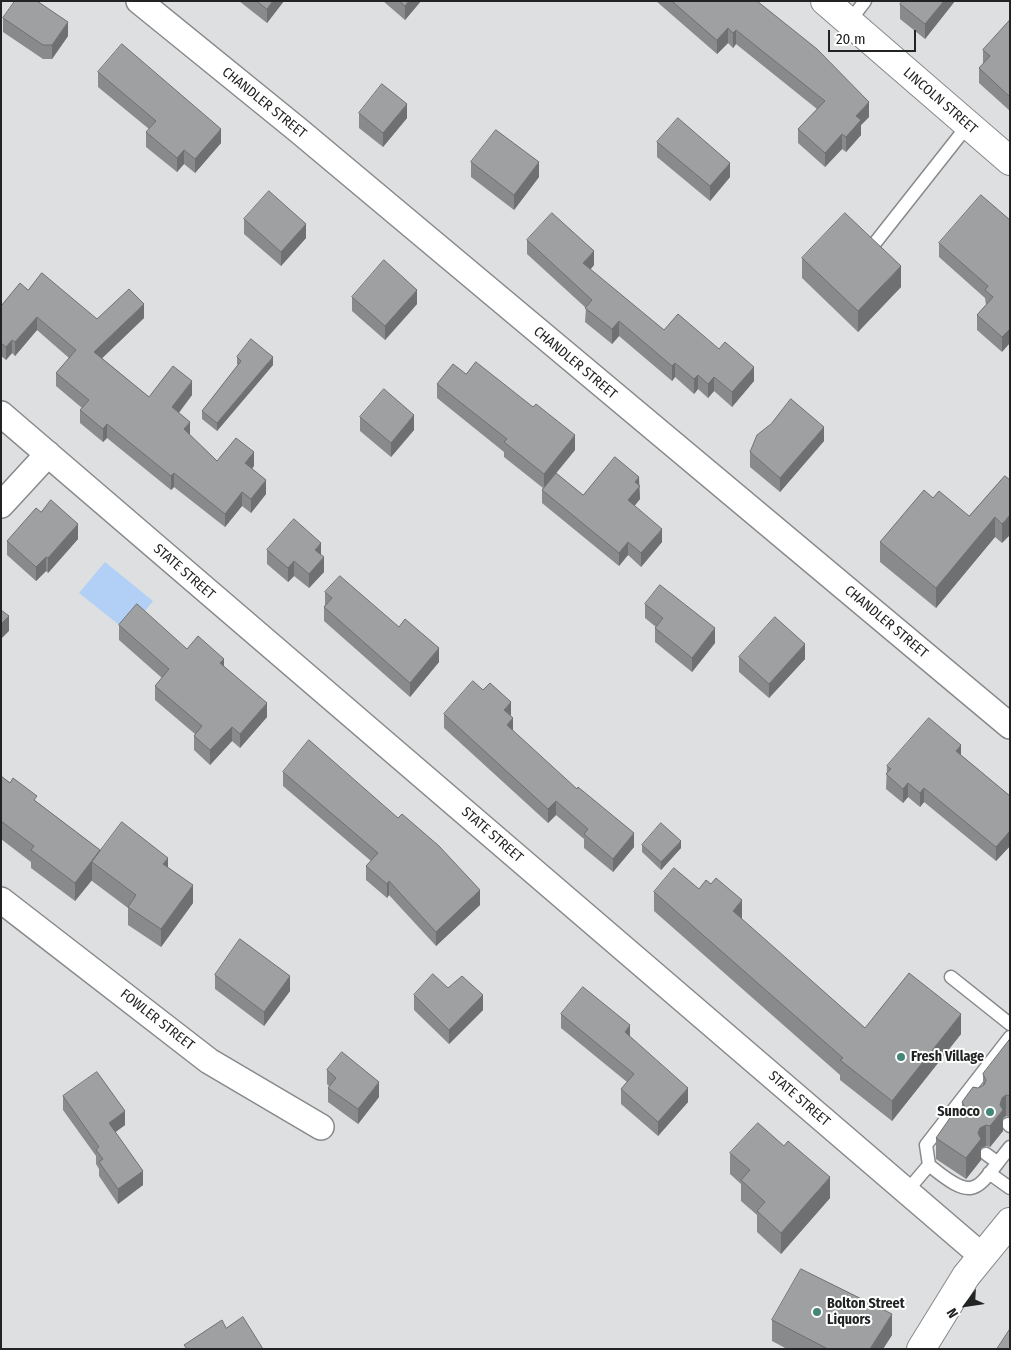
<!DOCTYPE html>
<html>
<head>
<meta charset="utf-8">
<style>
	body { margin:0 }
	#map { position:relative; width:1011px; height:1350px; overflow:hidden; background:#dedfe1; font-family:"Fira Sans Condensed",sans-serif }
	canvas { display:block }
	.frame { position:absolute; inset:0; border:2px solid #222323; pointer-events:none }
	.north { position:absolute; left:941px; top:1280px; width:50px; height:50px; -webkit-text-stroke:4px #fff; paint-order:stroke; rotate:239deg; font-size:14px; font-weight:700; line-height:20px; text-align:center; color:#222323 }
	.north::after { content:''; display:block; margin:auto; width:18px; height:22px; background:#222323; clip-path:polygon(50% 0,100% 100%,50% 72%,0 100%) }
	.scale { position:absolute; left:828px; top:30px; width:88px; height:22px; box-sizing:border-box; border:2px solid #222323; border-top:0; padding-left:6px; font-size:15px; line-height:18px; white-space:nowrap; color:#222323; -webkit-text-stroke:4px #fff; paint-order:stroke }
</style>
</head>
<body>
<div id="map">
<canvas width="1011" height="1350"></canvas>
<div class="frame"></div>
<div class="north">N</div>
<div class="scale">20 m</div>
</div>
<script>
const context = document.querySelector('canvas').getContext('2d');
context.lineJoin = 'round';
function fillPath(path, color) { context.fillStyle = color; context.fill(path, 'evenodd'); }
function stroke(path, color, width, dash) { context.strokeStyle = color; context.lineWidth = width; context.lineCap = dash ? 'butt' : 'round'; context.setLineDash(dash || []); context.stroke(path); }
function label(font, color, halo, rows, align = 'center') {
  context.font = font + ' "Fira Sans Condensed",sans-serif'; context.lineWidth = 4; context.setLineDash([]); context.textBaseline = 'middle'; context.strokeStyle = halo; context.fillStyle = color; for (const [text, x, y, turn = 0] of rows) {
    context.save(); context.translate(x, y); context.rotate((+turn || 0) * Math.PI / 180); context.textAlign = isNaN(turn) ? turn : align; if (halo) context.strokeText(text, 0, 0); context.fillText(text, 0, 0); context.restore();
  }
}
fillPath(new Path2D(`
	M105 562 153 601 128 632 79 593Z`), '#b2cff5');
const lane = new Path2D(`
	M849 22 865 1
	M875 243 968 125
	M951 977 1010 1024
	M1008 1124 1010 1126
	M986 1154 997 1162
	M929 1165C977 1205 976 1189 1010 1147
	M989 1173 1010 1188
	M907 1191 929 1165 926 1145 1010 1037`);
const street = new Path2D(`
	M139 1 298 130 1010 726
	M1 414 982 1256
	M1 505 48 454
	M1 900 209 1061 321 1127`);
const secondary = new Path2D(`
	M921 1349 966 1276 1010 1222`);
const primary = new Path2D(`
	M825 1 1010 161`);
stroke(lane, '#88898a', 15);
stroke(street, '#88898a', 28);
stroke(secondary, '#88898a', 30);
stroke(primary, '#88898a', 30);
stroke(lane, '#fff', 12);
stroke(street, '#fff', 25);
stroke(secondary, '#fff', 28);
stroke(primary, '#fff', 28);
fillPath(new Path2D(`
	M239 1H284L267 23Z
	M383 1H421L405 20Z
	M656 1H757L869 117 861 125V135L846 152 842 149 825 167 798 143V129L817 109 736 44 733 48 728 43 717 54Z
	M903 1H955L925 39 900 19V4Z
	M3 18 68 36 52 59H43L3 32Z
	M1010 20V111L979 83V68L983 64V50Z
	M98 72 221 143 195 173 184 164 177 172 146 147V132L149 129 98 87Z
	M359 113 407 118 383 147 359 128Z
	M657 142 730 177 710 201 657 157Z
	M471 162 539 177 514 210 471 177Z
	M244 219 306 238 281 266 244 234Z
	M1010 220 1002 352 977 330V315L986 305 985 298 939 257V243Z
	M527 240 594 265 590 270 664 330 754 381 732 407 714 391 708 398 698 389 694 394 675 377 672 381 619 336 612 344 585 322 586 308 527 254Z
	M802 258 901 287 858 332 802 278Z
	M28 290 97 319 144 318 102 358 149 397 192 395 179 413 190 435 217 461 254 466 252 468 266 494 251 513 242 506 225 527 174 487 171 490 107 438 103 442 80 423V410L82 408 56 386V373L69 358 37 330 15 356 12 353 6 360 1 356V306Z
	M352 297 417 304 385 340 352 311Z
	M237 357 273 365 217 431 202 419V411L238 365 237 364Z
	M466 374 575 450 556 473 583 495 639 485 640 499 634 506 662 542 641 567 628 555 619 566 542 503V490L543 488 504 457V452L437 398V384Z
	M360 417 414 430 391 457 360 431Z
	M824 441 780 492 750 467V452Z
	M1005 476 1002 543 995 537 936 608 880 562V542L969 516Z
	M41 512 78 539 48 573 46 571 36 581 7 555V541Z
	M267 550 321 556 324 572 309 588 294 576 288 582 267 564Z
	M325 592 439 662 410 697 324 621V607L325 605Z
	M645 604 715 643 692 672 655 642V628L656 627 645 618Z
	M119 625 187 649 224 666 267 717 240 748 232 741 210 765 194 750V736L195 734 155 700V686L162 678 119 640Z
	M739 657 805 659 769 698 739 672Z
	M444 714 511 716 513 731 634 847 613 872 584 848V839L556 815 548 823 444 728Z
	M961 755 1010 796V846L996 861 924 802 920 807 908 797 903 803 886 789 887 766Z
	M283 772 398 818 480 905 436 946 389 895 387 898 366 880V866L371 861 283 786Z
	M1 776 37 802 100 850 168 868 193 903 161 947 128 925V908L92 881V880L75 901 31 868V862L1 839Z
	M642 845 681 848 661 870 642 852Z
	M699 889 742 920 865 1028 961 1034 892 1121 840 1080V1075L654 911V892Z
	M215 975 290 991 264 1026 215 989Z
	M448 988 483 1010 449 1044 414 1010V995Z
	M561 1014 630 1037 688 1102 658 1136 621 1104V1089L627 1082 561 1028Z
	M1010 1039V1117L1006 1116 1003 1118V1131L990 1147 986 1146 981 1148V1160L966 1179 936 1159V1138L962 1115V1102L978 1088 983 1086V1074Z
	M327 1070 379 1097 358 1124 328 1102V1088L329 1086 327 1084Z
	M63 1096 125 1125 115 1132 143 1185 118 1204 99 1176V1169L96 1164V1156L63 1110Z
	M730 1153 830 1198 781 1254 757 1232V1215L741 1201V1184L730 1174Z
	M772 1320 892 1335 883 1349H787L772 1341Z`), '#898a8b');
fillPath(new Path2D(`
	M273 1H284L267 23V9Z
	M409 1H421L405 20V6Z
	M944 1H955L925 39V24Z
	M68 22V36L52 59V45Z
	M728 28V43L717 54V40Z
	M736 30V44L733 48V33Z
	M869 102V117L861 125V135L846 152V137L856 116Z
	M407 104V118L383 147V133Z
	M221 129V143L195 173V159Z
	M842 134V149L825 167V153Z
	M184 150V164L177 172V158Z
	M539 162V177L514 210V195Z
	M730 163V177L710 201V186Z
	M306 224V238L281 266V252Z
	M594 251V265L583 278V263Z
	M901 266V287L858 332V311Z
	M417 290V304L385 340V326Z
	M144 304V318L94 366V352Z
	M37 317V330L15 356V342Z
	M619 321V336L612 344V329Z
	M1010 329V343L1002 352V337Z
	M12 340V353L6 360V347Z
	M273 357V365L217 431V423Z
	M675 363V377L672 381V366Z
	M754 367V381L732 407V392Z
	M698 375V389L694 394V379Z
	M714 377V391L708 398V384Z
	M192 381V395L172 421V407Z
	M414 415V430L391 457V443Z
	M190 422V435L184 429Z
	M107 424V438L103 442V429Z
	M824 427V441L780 492V478Z
	M575 435V450L544 488V474Z
	M254 452V466L245 477V463Z
	M174 473V487L171 490V476Z
	M639 477 640 499 628 514V500L635 482Z
	M266 480V494L251 513V499Z
	M242 492V506L225 527V514Z
	M1010 515V535L1002 543V524Z
	M995 517V537L936 608V588Z
	M78 524V539L48 573V558Z
	M662 529V542L641 567V553Z
	M628 542V555L619 566V553Z
	M321 543V557L315 550Z
	M46 557V571L36 581V567Z
	M324 557V572L309 588V574Z
	M294 561V576L288 582V568Z
	M9 616V631L1 639V624Z
	M715 628V643L692 672V658Z
	M805 644V659L769 698V684Z
	M439 648V662L410 697V683Z
	M224 659V673L220 663Z
	M511 702V716L504 710Z
	M267 703V717L240 748V734Z
	M513 718V732L507 725Z
	M232 727V741L210 765V750Z
	M961 745V759L956 751Z
	M908 783V797L903 803V789Z
	M924 788V802L920 807V793Z
	M556 801V815L548 823V809Z
	M1010 831V846L996 861V847Z
	M634 833V847L613 872V859Z
	M681 841V848L661 870V862Z
	M100 850 92 862V880L75 901V883Z
	M168 858V876L163 864Z
	M389 881V895L387 898V884Z
	M193 885V903L161 947V929Z
	M480 890V905L436 946V932Z
	M742 900V920L733 911Z
	M290 976V991L264 1026V1012Z
	M483 995V1010L449 1044V1030Z
	M961 1014V1034L892 1121V1101Z
	M630 1025V1039L625 1032Z
	M379 1082V1097L358 1124V1109Z
	M688 1088V1102L658 1136V1122Z
	M1006 1095V1116L1003 1118V1131L990 1147V1126L1000 1105 1002 1098Z
	M125 1111V1125L109 1137V1123Z
	M986 1125V1146L981 1148V1160L966 1179V1158L980 1128Z
	M143 1171V1185L118 1204V1189Z
	M830 1177V1198L781 1254V1233Z
	M892 1314V1335L883 1349H870Z`), '#6f7071');
const building = new Path2D(`
	M15 1H37L68 22 52 45H43L3 18Z
	M257 1H273L267 9Z
	M400 1H409L405 6Z
	M672 1H757L817 49 869 102 856 116 861 120 846 137 842 134 825 153 798 129 825 101 736 30 733 33 728 28 717 40Z
	M903 1H944L925 24 900 4Z
	M1010 20V97L979 68 990 56 983 50Z
	M122 44 221 129 195 159 184 150 177 158 146 132 156 121 98 72Z
	M382 84 407 104 383 133 359 113Z
	M678 118 730 163 710 186 657 142Z
	M496 130 539 162 514 195 471 162Z
	M269 191 306 224 281 252 244 219Z
	M981 195 1010 220V329L1002 337 977 315 993 297 985 290 988 286 939 243Z
	M552 213 594 251 583 263 664 330 678 314 719 349 725 342 754 367 732 392 714 377 708 384 698 375 694 379 675 363 672 366 619 321 612 329 585 308 592 300 527 240Z
	M845 213 901 266 858 311 802 258Z
	M384 260 417 290 385 326 352 297Z
	M42 273 97 319 129 289 144 304 94 352 149 397 173 366 192 381 172 407 190 422 184 429 217 461 236 438 254 452 245 463 266 480 251 499 242 492 225 514 174 473 171 476 107 424 103 429 80 410 89 400 56 373 76 350 37 317 15 342 12 340 6 347 1 343V306L20 283 28 290Z
	M251 339 273 357 217 423 202 411 241 361 237 357Z
	M476 362 533 407 536 404 575 435 544 474 504 442 507 439 437 384 453 364 466 374Z
	M384 389 414 415 391 443 360 417Z
	M791 399 824 427 780 478 750 452 757 435 771 424Z
	M615 457 639 477 635 482 640 486 628 500 662 529 641 553 628 542 619 553 542 490 556 473 583 495Z
	M1005 476 1010 480V515L1002 524 995 517 936 588 880 542 924 490 933 498 939 491 969 516Z
	M51 500 78 524 48 558 46 557 36 567 7 541 36 508 41 512Z
	M294 519 321 543 315 550 324 557 309 574 294 561 288 568 267 550Z
	M340 576 399 627 405 619 439 648 410 683 324 607 332 598 325 592Z
	M660 585 715 628 692 658 655 628 663 618 645 604Z
	M137 604 187 649 198 636 224 659 220 663 267 703 240 734 232 727 210 750 194 736 202 726 155 686 169 669 119 625Z
	M1 610 9 616 1 624Z
	M775 617 805 644 769 684 739 657Z
	M473 681 483 690 490 683 511 702 504 710 513 718 507 725 577 789 578 787 634 833 613 859 584 834 588 829 556 801 548 809 444 714Z
	M929 718 961 745 956 751 1010 796V831L996 847 924 788 920 793 908 783 903 789 886 774 891 769 887 766Z
	M309 740 398 818 402 814 439 846 480 890 436 932 389 881 387 884 366 866 378 853 283 772Z
	M1 776 10 783 13 778 37 796 34 800 100 850 75 883 31 850 34 846 1 821Z
	M122 822 168 858 163 864 193 885 161 929 128 907 136 895 92 862Z
	M661 823 681 841 661 862 642 845Z
	M674 868 699 889 706 880 711 884 716 878 742 900 733 911 865 1028 909 973 961 1014 892 1101 840 1060 843 1058 654 892Z
	M240 939 290 976 264 1012 215 975Z
	M433 974 448 988 462 976 483 995 449 1030 414 995Z
	M583 987 630 1025 625 1032 688 1088 658 1122 621 1089 634 1074 561 1014Z
	M1010 1039V1096L1006 1095 1002 1098 1000 1105 1003 1110 990 1126 986 1125 980 1128 978 1133 981 1139 966 1158 936 1138 952 1115 959 1117 963 1114 965 1107 962 1102 973 1087 978 1088 984 1085 986 1080 983 1074Z
	M342 1052 379 1082 358 1109 328 1088 336 1078 327 1070Z
	M97 1072 125 1111 109 1123 143 1171 118 1189 99 1162 103 1159 96 1150 99 1147 63 1096Z
	M758 1123 784 1146 788 1141 830 1177 781 1233 757 1211 765 1202 741 1180 750 1170 730 1153Z
	M801 1269 892 1314 870 1349H828L772 1320Z
	M243 1317 263 1349H187L184 1345 222 1320 226 1328Z
	M1010 1329V1349H997Z`);
fillPath(building, '#9fa0a2');
stroke(building, '#6f7071', 1);
for (const [x, y, r, color] of [
	[901,1057,5,"#448678"],
	[990,1112,5,"#448678"],
	[817,1312,5,"#448678"]
]) { const dot = new Path2D(); dot.arc(x, y, r, 0, 2 * Math.PI); context.fillStyle = color; context.fill(dot); stroke(dot, '#fff', 2); }
label('14px', '#222323', '#fff', [
	["LINCOLN STREET",940,101,41],
	["CHANDLER STREET",264,103,39],
	["CHANDLER STREET",575,363,40],
	["STATE STREET",184,572,41],
	["CHANDLER STREET",886,622,40],
	["STATE STREET",492,835,41],
	["FOWLER STREET",157,1020,38],
	["STATE STREET",799,1099,41]
]);
label('bold 14px', '#222323', '#fff', [
	["Fresh Village",911,1057],
	["Sunoco",980,1112,"right"],
	["Bolton Street",827,1304],
	["Liquors",827,1320]
], 'left');
</script>
</body>
</html>
